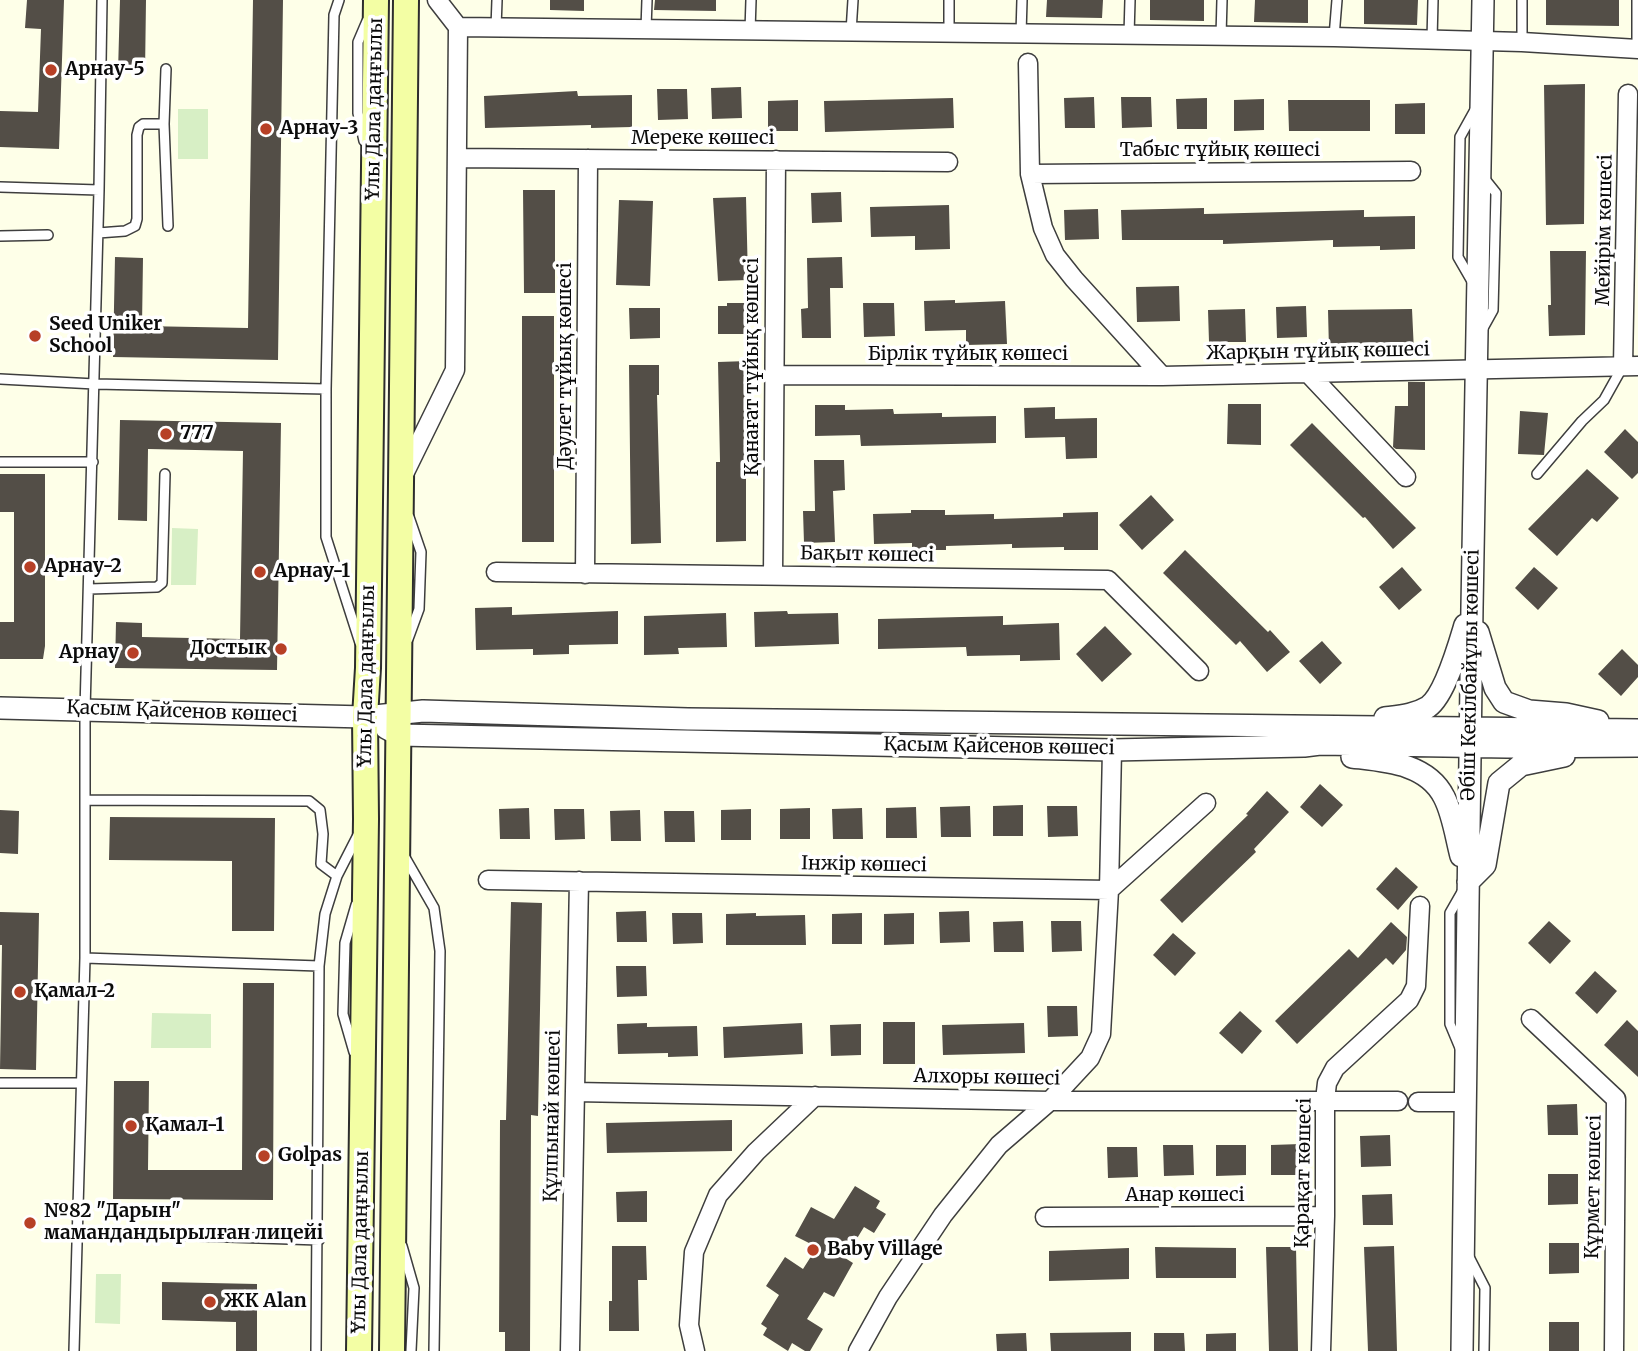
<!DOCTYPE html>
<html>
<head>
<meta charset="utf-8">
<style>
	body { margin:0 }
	canvas { display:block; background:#feffe8 }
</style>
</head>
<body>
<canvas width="1638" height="1351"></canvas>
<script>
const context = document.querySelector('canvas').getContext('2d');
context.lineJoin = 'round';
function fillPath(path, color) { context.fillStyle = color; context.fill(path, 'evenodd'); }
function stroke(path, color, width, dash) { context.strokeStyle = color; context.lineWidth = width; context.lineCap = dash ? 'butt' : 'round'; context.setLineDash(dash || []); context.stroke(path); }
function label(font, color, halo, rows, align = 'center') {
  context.font = font + ' Merriweather,serif'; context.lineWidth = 7; context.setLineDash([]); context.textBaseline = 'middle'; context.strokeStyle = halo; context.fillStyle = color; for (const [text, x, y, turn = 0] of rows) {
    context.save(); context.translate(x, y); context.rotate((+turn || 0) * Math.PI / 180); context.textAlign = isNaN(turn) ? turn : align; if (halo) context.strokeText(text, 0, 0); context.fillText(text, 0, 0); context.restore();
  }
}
fillPath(new Path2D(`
	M178 109H208V159H178Z
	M172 528 198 529 196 585H171Z
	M152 1013 211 1014V1048H151Z
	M96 1274H121L120 1324 95 1323Z`), '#d7efc5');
fillPath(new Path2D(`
	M27 0H64L59 149 0 147V111L38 112 41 29 25 28Z
	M120 0H146L145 73 118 72Z
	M253 0H283L278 360 113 357 115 257 143 258 142 326 248 328Z
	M550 0H584V11L550 10Z
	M655 0H716V11L654 10Z
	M1047 0H1103L1102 18 1046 17Z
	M1150 0H1204V21L1150 20Z
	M1255 0H1308V23L1254 22Z
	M1364 0H1418L1417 25 1364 24Z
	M1546 0H1619V26L1546 25Z
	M1585 84 1584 224 1546 225 1544 85Z
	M741 87 742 118 712 119 711 88Z
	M657 89H687L688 119 658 120Z
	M577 91 578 96 632 95V127L591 128V125L485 128 484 96Z
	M1094 97 1095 128H1065L1064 98Z
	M1121 97H1151L1152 127 1122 128Z
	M953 98 954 128 825 132 824 101Z
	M1207 98V129H1177L1176 99Z
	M1264 99V130L1234 131V100Z
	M798 100V131H768V101Z
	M1288 100H1370V131H1289Z
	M1425 103V134H1395V104Z
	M523 190H555V293H524Z
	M841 192 842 222 812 223 811 193Z
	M746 197 748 280 718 281 713 198Z
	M619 200 653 201 650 286 616 285Z
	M949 205 950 249 915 250V236L871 237 870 207Z
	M1204 208V214L1364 210V217L1415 216V249L1380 250V246L1333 247V240L1223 244V240H1122L1121 210Z
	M1098 209 1099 239 1065 240 1064 210Z
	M1550 251H1586L1585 335 1549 336 1548 305H1551Z
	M842 257 843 288H830L831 338H802L801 309 808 308 807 258Z
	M1179 286 1180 321 1137 322 1136 287Z
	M955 300V303L1005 301 1007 344 966 345V330L925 331 924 301Z
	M727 303H748L749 334H718V306H727Z
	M863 303H894L895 336 864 337Z
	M1306 306 1307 337 1277 338 1276 307Z
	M629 308H660V338L630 339Z
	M1245 309 1246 342H1209L1208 310Z
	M1412 309 1414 352 1379 353V349L1329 350 1328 310Z
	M522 316H554V542H522Z
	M748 361 749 441H746V541L716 542V462H720L718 362Z
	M629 365H659V395H657L661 543 631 544Z
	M1408 382H1425V450L1396 449 1393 447 1395 406H1408Z
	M1228 404H1261V445L1227 444Z
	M815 405H845V410L893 409 894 414 942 413V417L996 416V443L861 446 860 435 815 436Z
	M1055 407V419L1097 418V458L1066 459 1065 437 1025 438 1024 408Z
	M1520 411 1548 413 1544 455 1518 454Z
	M120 420 281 423 277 670 115 668 116 622 142 623V637L240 639 243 451 148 449 147 521 118 520Z
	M1312 423 1416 528 1393 549 1365 517 1363 518 1290 445Z
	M1625 429 1638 442V473L1632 479 1604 452Z
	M814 460H844L845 490 833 491 835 542 804 543 803 511H815Z
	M1587 469 1619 498 1597 522 1592 518 1557 556 1528 529Z
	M0 474H45V646L43 659H0V622H14V512H0Z
	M1151 495 1174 520 1142 550 1119 525Z
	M911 510H945V515L994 514V519L1063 517V513L1098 512V550H1064V547L1012 548V544L946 546V550H912V543L874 544 873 514 911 513Z
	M1185 550 1268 632 1270 630 1290 652 1267 672 1240 641 1236 645 1163 573Z
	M1402 567 1422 590 1399 610 1379 587Z
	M1534 567 1558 588 1538 610 1515 588Z
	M512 607V615L618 611V644L569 645V654L533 655V649L476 650 475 608Z
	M787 611 788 614 838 613 839 644 755 647 754 612Z
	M726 613 727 647 678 648 679 654 644 655V616Z
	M1003 616V625L1059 623 1060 660 1020 661V655L967 656 966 647 878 649V619Z
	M1105 626 1132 654 1102 682 1076 654Z
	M1322 641 1342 663 1320 684 1299 661Z
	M1622 649 1638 665V677L1621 696 1598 674Z
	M1320 784 1343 805 1322 827 1300 807Z
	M1267 791 1289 812 1254 849 1256 852 1182 923 1160 900 1248 815 1246 814Z
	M1023 805V836H993V806Z
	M970 806 971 837H941L940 807Z
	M1047 806H1077L1078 836 1048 837Z
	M916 807 917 838H886V808Z
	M529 808 530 839H500L499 809Z
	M810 808V839H780V809Z
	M862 808 863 839H833L832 809Z
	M554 809H584L585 839 555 840Z
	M751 809V840H721V810Z
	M0 810 19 811 18 854 0 853Z
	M640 810 641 841H611L610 811Z
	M664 811H694L695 842H665Z
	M110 817 275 818 274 931H232V861L109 860Z
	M1396 867 1418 887 1398 910 1376 889Z
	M511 902 542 903 538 1116 531 1115 530 1351H505V1332H499L500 1120H506Z
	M646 911 647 942H617L616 912Z
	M969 911 970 942 940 943 939 912Z
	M0 912 39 913 36 1070 0 1069 2 945H0Z
	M672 913H702L703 943 673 944Z
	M756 913V916L805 915 806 945H726V914Z
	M862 913V944H832V914Z
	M914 913V944L884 945V914Z
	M1023 921 1024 952H994L993 922Z
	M1051 921H1081L1082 951 1052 952Z
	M1549 921 1571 941 1550 964 1528 943Z
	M1391 922 1407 937 1406 950 1393 965 1386 958 1297 1044 1275 1021 1349 949 1358 958Z
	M1173 933 1196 953 1175 976 1153 955Z
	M616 966H646L647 996 617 997Z
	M1595 971 1617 991 1597 1014 1575 993Z
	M243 983H274L273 1200 113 1199 114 1081H149L148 1170H242Z
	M1047 1006H1077L1078 1036 1048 1037Z
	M1240 1011 1262 1031 1242 1054 1219 1033Z
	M1627 1020 1638 1031V1077L1604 1045Z
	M883 1022H915V1064H883Z
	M647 1023V1027L697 1026 698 1056 668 1057V1053L618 1054 617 1024Z
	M802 1023 803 1054 724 1058 723 1027Z
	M1024 1023 1025 1053 943 1055 942 1025Z
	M861 1024V1055L831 1056 830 1025Z
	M1577 1104 1578 1135H1548L1547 1105Z
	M732 1120V1151L607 1153 606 1123Z
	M1390 1135 1391 1166 1361 1167 1360 1136Z
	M1301 1144 1302 1175H1271V1145Z
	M1163 1145H1193L1194 1175 1164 1176Z
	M1216 1145H1246V1175L1216 1176Z
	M1107 1147H1137L1138 1177 1108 1178Z
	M1548 1174H1578V1204L1548 1205Z
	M855 1186 880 1201 876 1208 886 1214 874 1233 864 1227 845 1258 853 1263 834 1297 824 1292 807 1319 823 1329 810 1351H805L792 1343 788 1351 763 1335 767 1328 761 1324 779 1295 766 1286 785 1257 803 1269 817 1247 795 1236 811 1207 834 1219Z
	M647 1191V1222H617L616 1192Z
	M1392 1194 1393 1225H1363L1362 1195Z
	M1549 1243H1579V1273L1549 1274Z
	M612 1246H646L647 1280H638L639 1331H609V1301H612Z
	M1394 1246 1397 1351H1368L1364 1247Z
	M1155 1247 1236 1248V1278H1156Z
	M1266 1247H1296L1298 1351H1269Z
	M1129 1248V1279L1049 1281V1251Z
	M162 1282 257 1284V1351H236V1322L162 1320Z
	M1549 1322H1579V1351H1549Z
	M1131 1332V1351H1051L1050 1333Z
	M1026 1333 1027 1351H997L996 1334Z
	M1154 1333H1184L1185 1351H1154Z
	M1236 1333V1351H1206V1334Z`), '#534e47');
const service = new Path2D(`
	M339 0 334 15 326 389V537L360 643
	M1522 0V42
	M1637 0V49
	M496 28 497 0
	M646 29 647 0
	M750 31 751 0
	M851 32 853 0
	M949 33V0
	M1021 34 1022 0
	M1129 35 1130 0
	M1221 36 1222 0
	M1334 37 1337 0
	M1432 40 1433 0
	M166 69 164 124 168 226
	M364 141 358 113V42L367 21
	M0 187 99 190
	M98 233 125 231 135 226 137 219V135L139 127 143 124H164
	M0 236 48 235
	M1473 283 1458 257 1460 137 1475 110
	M1483 328 1493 310 1496 193 1484 178
	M0 379 95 384 326 389
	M0 462H93
	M1537 474 1582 421 1604 400 1623 366
	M89 589 157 587 162 583 165 474
	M408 639 419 609 421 552 409 517
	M86 800 309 801 320 810 323 834 321 864 337 876
	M403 854 434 908 440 951 434 1351
	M85 958 319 966
	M1460 1048 1450 1024V913L1462 892
	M354 1052 343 1014 345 943 356 905
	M0 1083H81
	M78 1232 319 1240
	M402 1246 414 1288 411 1351
	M1468 1255 1485 1288 1484 1351
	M74 1351 85 958V710L99 190 102 0
	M316 1351 319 966 325 914 337 876 359 833`);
const minor = new Path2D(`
	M458 27 1334 37 1522 42 1638 49
	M1028 63 1030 174 1043 228 1055 255 1074 279 1162 376
	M458 158 948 162
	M1030 174 1411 171
	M1623 366 1628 94
	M1309 374 1406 477
	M774 375 1162 376 1638 366
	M404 474 455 370 458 27 437 0
	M496 572 1108 580 1199 671
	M585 574 588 159
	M773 575 776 160
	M488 880 1109 890 1206 803
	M1531 1019 1616 1099 1614 1351
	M575 1092 1050 1101H1398
	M1418 1102H1465
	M1045 1217 1325 1216
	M570 1351 579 881
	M695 1351 689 1325 694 1252 718 1195 756 1152 815 1096
	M858 1351 888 1297 943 1215 999 1145 1050 1101 1090 1058 1101 1034 1109 890 1112 750
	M1321 1351 1325 1216V1100L1327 1083 1335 1068 1409 1000 1416 986 1420 906`);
const tertiary = new Path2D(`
	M1478 632 1495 688 1504 702 1529 711 1566 714 1598 721
	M0 708 365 717 423 711 688 719 1638 730
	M1385 718C1401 716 1415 715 1428 707 1445 695 1459 645 1465 625
	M386 728 399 735 1112 750 1304 746 1320 744 1507 747 1638 746
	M1352 757C1385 761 1427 763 1444 797 1453 814 1456 837 1461 856
	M1468 882 1485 865 1499 783 1521 765 1564 756
	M1462 1351 1472 607 1483 0`);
const secondary = new Path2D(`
	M359 1351 366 819 365 717 368 668 376 0
	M392 1351 406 0`);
stroke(service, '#3e3e3e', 12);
stroke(minor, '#3e3e3e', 21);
stroke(tertiary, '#3e3e3e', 24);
stroke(secondary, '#2d2d2d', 28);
stroke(service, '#fff', 9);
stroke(minor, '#fff', 18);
stroke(tertiary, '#fff', 21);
stroke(secondary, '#f3fea4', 24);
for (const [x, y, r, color] of [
	[51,70,7,"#b74026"],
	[266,129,7,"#b74026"],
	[35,336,7,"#b74026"],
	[166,434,7,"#b74026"],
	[30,567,7,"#b74026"],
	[260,572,7,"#b74026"],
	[281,649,7,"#b74026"],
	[133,653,7,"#b74026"],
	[20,992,7,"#b74026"],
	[131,1126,7,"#b74026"],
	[264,1156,7,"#b74026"],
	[30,1223,7,"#b74026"],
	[813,1250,7,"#b74026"],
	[210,1302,7,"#b74026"]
]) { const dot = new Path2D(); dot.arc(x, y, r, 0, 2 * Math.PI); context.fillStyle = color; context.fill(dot); stroke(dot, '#fff', 2.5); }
label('bold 19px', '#0b0b0b', '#fff', [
	["Арнау-5",65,70],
	["Арнау-3",280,129],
	["Seed Uniker",49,325],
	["School",49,347],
	["777",180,434],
	["Арнау-2",44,567],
	["Арнау-1",274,572],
	["Достык",267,649,"right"],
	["Арнау",119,653,"right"],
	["Қамал-2",34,992],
	["Қамал-1",145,1126],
	["Golpas",278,1156],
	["№82 \"Дарын\"",44,1212],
	["мамандандырылған лицейі",44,1234],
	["Baby Village",827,1250],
	["ЖК Alan",224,1302]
], 'left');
label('19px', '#0b0b0b', '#fff', [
	["Ұлы Дала даңғылы",375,109,-89],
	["Мереке көшесі",703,139],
	["Табыс тұйық көшесі",1220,151],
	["Мейірім көшесі",1605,230,-89],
	["Жарқын тұйық көшесі",1318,352,-1],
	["Бірлік тұйық көшесі",968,355],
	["Дәулет тұйық көшесі",566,366,-90],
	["Қанағат тұйық көшесі",753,367,-90],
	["Бақыт көшесі",867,555,1],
	["Әбіш Кекілбайұлы көшесі",1471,675,-89],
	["Ұлы Дала даңғылы",367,676,-89],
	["Қасым Қайсенов көшесі",182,712,2],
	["Қасым Қайсенов көшесі",999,747,1],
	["Інжір көшесі",864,865,1],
	["Алхоры көшесі",987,1078,1],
	["Құлпынай көшесі",553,1116,-89],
	["Қарақат көшесі",1304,1173,-89],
	["Құрмет көшесі",1594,1187,-89],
	["Анар көшесі",1185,1196],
	["Ұлы Дала даңғылы",361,1242,-89]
]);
</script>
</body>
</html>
